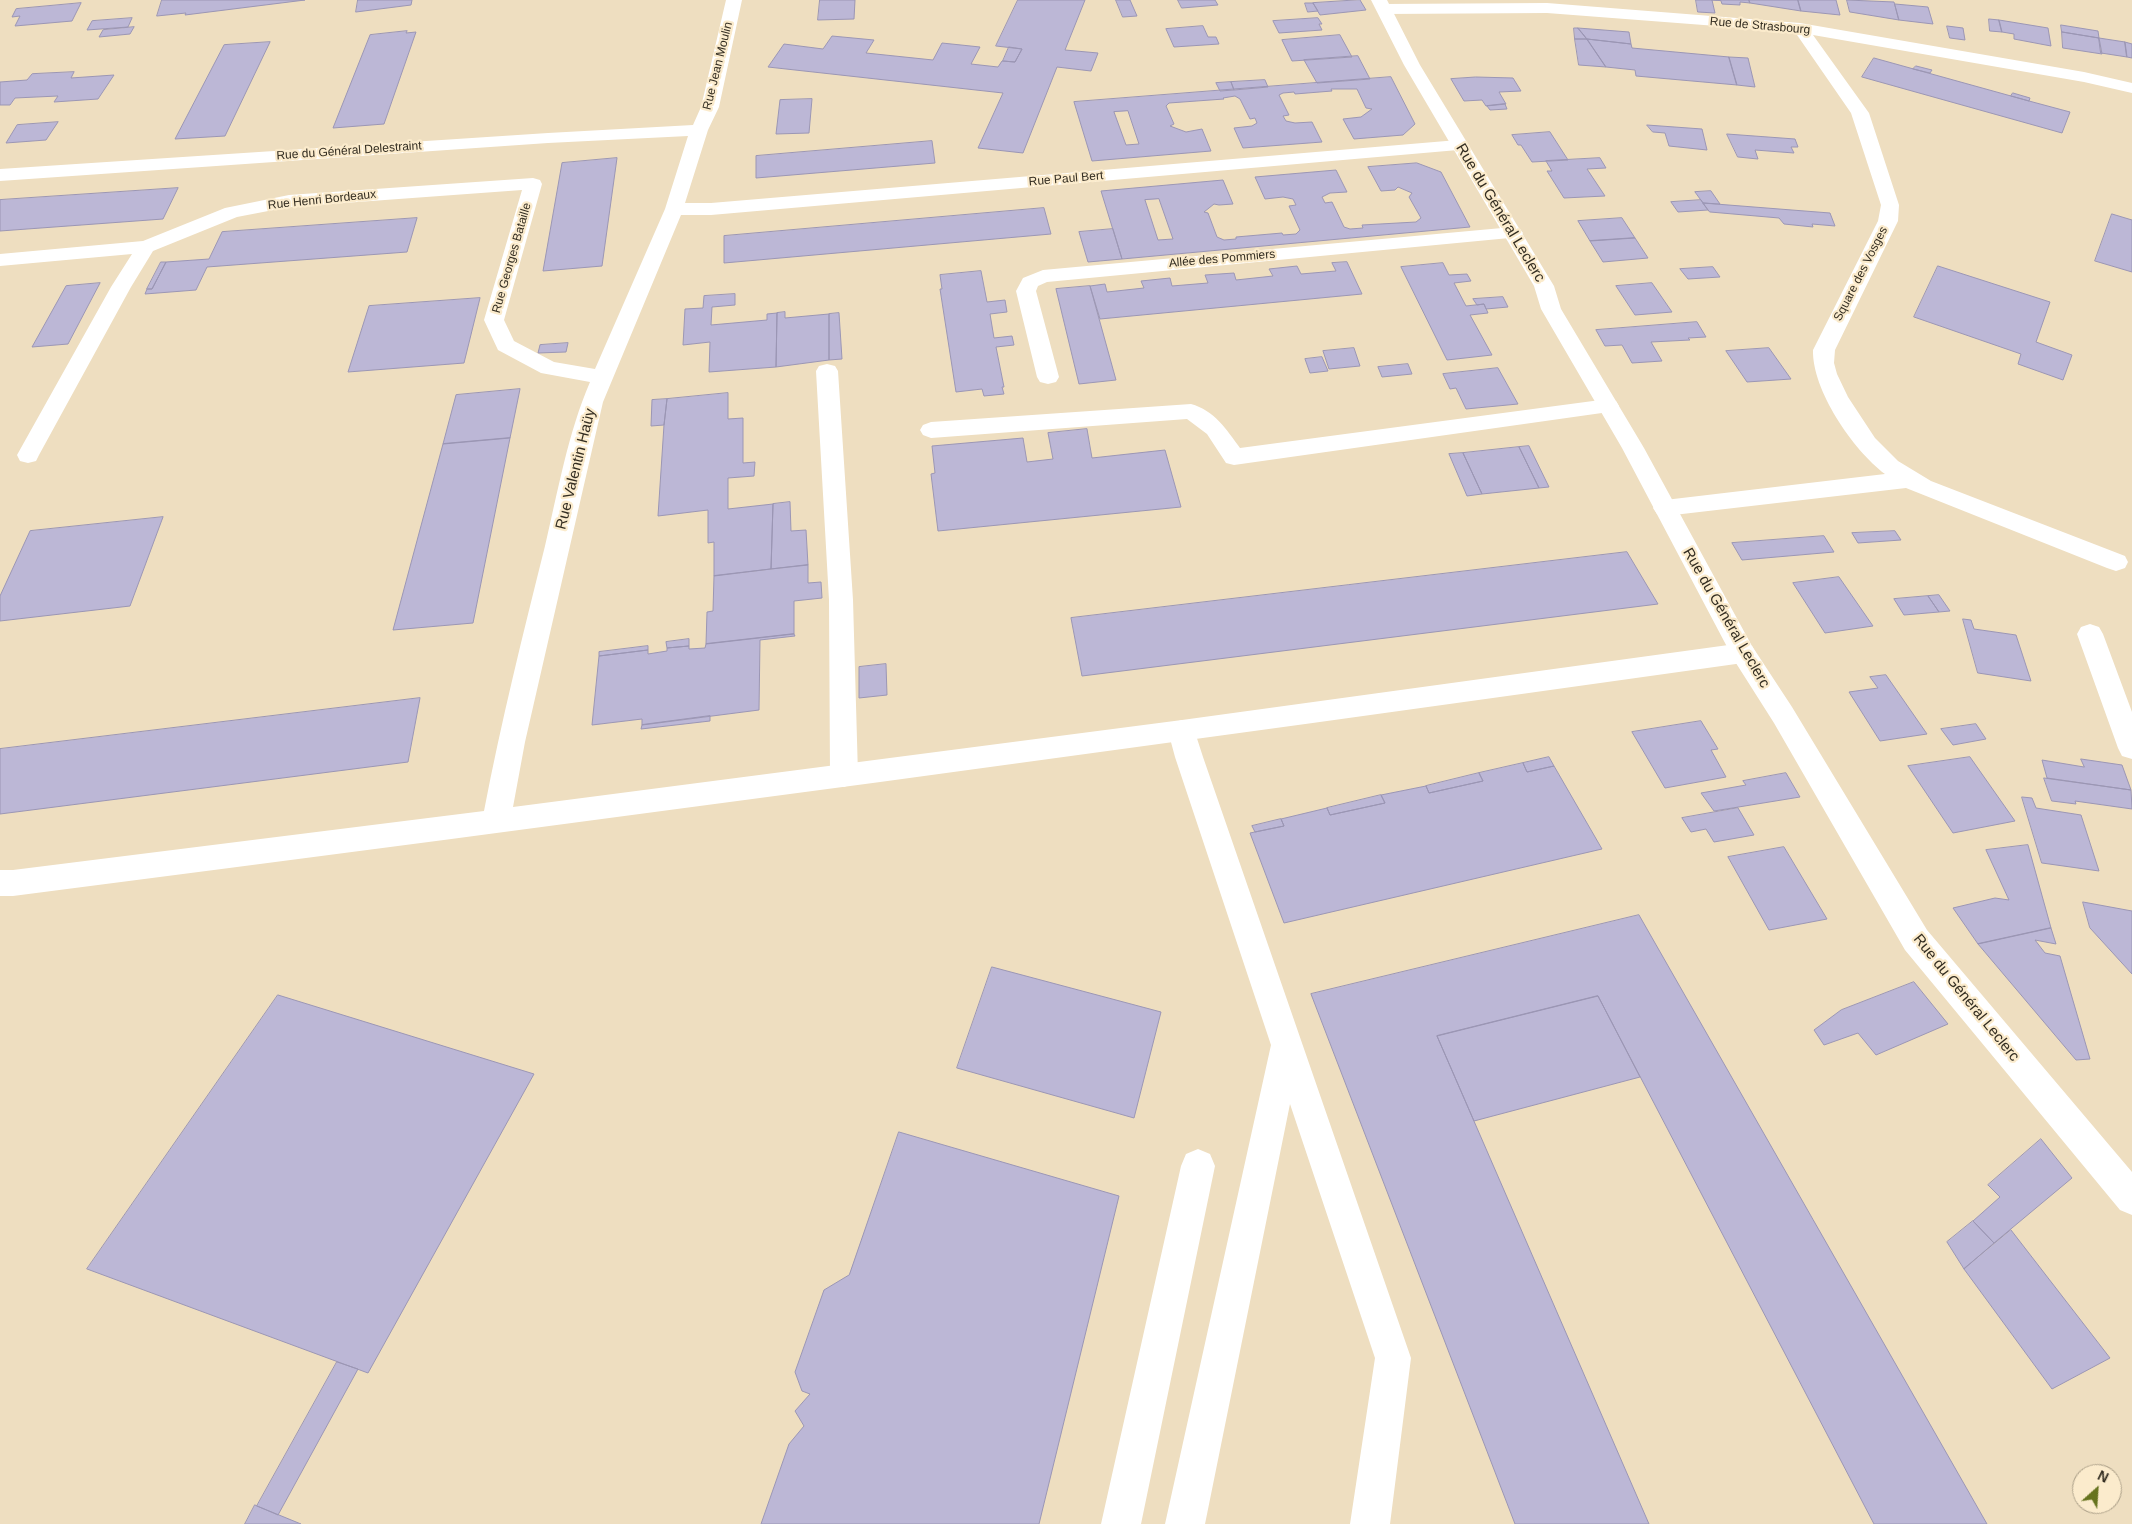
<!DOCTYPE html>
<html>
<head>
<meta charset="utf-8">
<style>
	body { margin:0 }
	#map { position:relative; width:2132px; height:1524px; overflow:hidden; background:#eedec0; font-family:Helvetica,sans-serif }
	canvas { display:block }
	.north { position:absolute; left:2072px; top:1464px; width:50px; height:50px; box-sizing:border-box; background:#fbebcc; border:1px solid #ab9f88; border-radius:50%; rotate:26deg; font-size:14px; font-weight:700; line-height:20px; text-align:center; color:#332d21 }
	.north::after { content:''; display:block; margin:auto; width:18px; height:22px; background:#66731e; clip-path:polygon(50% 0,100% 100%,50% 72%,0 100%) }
</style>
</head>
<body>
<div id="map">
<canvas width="2132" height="1524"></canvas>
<div class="north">N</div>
</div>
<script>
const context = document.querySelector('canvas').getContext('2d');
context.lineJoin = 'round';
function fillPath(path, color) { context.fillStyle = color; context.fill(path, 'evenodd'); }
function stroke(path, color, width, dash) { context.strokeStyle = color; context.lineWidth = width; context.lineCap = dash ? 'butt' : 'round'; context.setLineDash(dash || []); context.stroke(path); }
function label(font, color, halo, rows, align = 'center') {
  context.font = font + ' Helvetica,sans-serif'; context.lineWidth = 4.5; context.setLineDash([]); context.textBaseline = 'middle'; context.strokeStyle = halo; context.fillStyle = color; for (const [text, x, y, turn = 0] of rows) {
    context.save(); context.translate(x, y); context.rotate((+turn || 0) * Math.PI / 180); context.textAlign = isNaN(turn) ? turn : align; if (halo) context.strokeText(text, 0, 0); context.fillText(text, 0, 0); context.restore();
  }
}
const building = new Path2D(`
	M162 0H305L185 15 186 13 157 16Z
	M358 0H412L411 5 356 12Z
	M820 0H855L854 19 818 20Z
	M1018 0H1085L1065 50 1098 53 1091 71 1057 67 1023 153 978 148 1003 93 768 67 784 44 823 49 832 36 874 40 866 53 933 60 942 43 980 47 971 64 998 67 1002 61 1015 62 1022 49 996 46Z
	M1116 0H1130L1137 16 1123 17Z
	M1178 0H1215L1218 5 1182 8Z
	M1360 0 1366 10 1320 15 1313 3Z
	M1696 0H1712L1715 13 1698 12Z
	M1712 0H1749L1750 3 1740 2V5L1722 4 1721 1Z
	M1749 0H1798L1801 11 1750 3Z
	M1798 0H1836L1840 15 1801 11Z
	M1847 0 1894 2 1899 20 1850 12Z
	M81 3 72 21 15 26 20 16 12 17 16 9Z
	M1305 3H1313L1318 11 1308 12Z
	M1895 4 1928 7 1933 24 1899 20Z
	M132 18 128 27 87 30 92 21Z
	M1318 18 1322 24H1319L1322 30 1279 33 1273 21Z
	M1989 19 1999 20 2002 32 1990 31Z
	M1999 20 2048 28 2051 46 2014 39V34L2002 32Z
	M2061 25 2098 31 2099 38 2062 32Z
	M1203 26 1208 37H1216L1219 44 1174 47 1166 29Z
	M1947 26 1963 28 1965 40 1950 38Z
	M134 27 130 34 99 37 103 30Z
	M1574 28H1578L1587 39H1575Z
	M1578 28 1629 32 1631 44 1587 39Z
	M407 31 406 33 416 32 384 124 333 128 370 35Z
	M2062 32 2099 38 2102 54 2063 48Z
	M1340 35 1352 57 1292 61 1282 40Z
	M2099 38 2125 42 2127 57 2101 53Z
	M1575 39H1587L1606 67 1579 65Z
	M1587 39 1631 44 1632 48 1729 57 1737 85 1636 76 1635 70 1606 67Z
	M270 42 225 136 175 139 224 45Z
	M2125 42 2132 44V58L2127 57Z
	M1009 47 1022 49 1015 62 1003 61Z
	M1358 56 1370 79 1317 83 1304 60Z
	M1729 57 1748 58 1755 87 1737 85Z
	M1874 58 2029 101 2070 112 2062 133 1862 77Z
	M1916 66 1932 70 1930 73 1913 69Z
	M74 72 71 78 114 75 98 99 54 102 58 96 15 98 10 105H0V82L27 80 32 74Z
	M1391 77 1415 124 1403 135 1354 139 1343 119 1361 117 1372 109 1366 108 1357 89H1331L1332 91 1295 94 1294 92 1283 93 1279 95 1289 115 1283 116 1286 121 1295 123 1312 122 1322 142 1243 148 1234 128 1252 126 1257 123 1255 118 1250 119 1240 99 1235 96 1223 98 1224 99 1169 103 1166 106 1174 124 1170 126 1186 132 1202 129 1211 151 1092 161 1074 102ZM1128 111 1139 144 1126 145 1114 112Z
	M1476 77 1513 78 1521 91 1499 92 1506 104 1486 106 1482 100 1464 101 1451 79Z
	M1265 80 1268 87 1234 90 1231 82Z
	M1231 82 1234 90 1220 91 1216 83Z
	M2013 93 2030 98 2029 101 2011 96Z
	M812 99 809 133 776 134 780 100Z
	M1505 104 1507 109 1490 110 1487 106Z
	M58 122 46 140 6 143 17 125Z
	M1647 125 1702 129 1707 150 1669 146 1665 133 1653 132Z
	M1550 132 1568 160 1532 162 1521 145H1518L1512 135Z
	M1727 134 1795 139 1798 147H1791L1794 153 1755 150 1758 159 1738 157Z
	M932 141 935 163 756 178V156Z
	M617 158 602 266 543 271 562 163Z
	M1600 158 1606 168 1587 169 1605 196 1564 198 1547 171H1552L1546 161Z
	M1417 163 1441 172 1470 227 1122 259 1101 191 1223 180 1233 204 1219 205 1214 204 1204 212 1208 213 1217 237 1224 240 1236 239V237L1282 233 1283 235 1296 234 1300 230 1289 206 1296 205 1293 199 1283 197 1265 199 1255 177 1336 170 1347 192 1330 193 1322 197 1325 203 1332 202 1344 227 1350 229 1363 228 1362 225 1416 222 1421 218 1409 197 1412 193 1398 187 1395 190 1381 191 1368 167ZM1159 199 1173 239 1158 240 1145 200Z
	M178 188 163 219 0 231V200Z
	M1711 191 1720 204 1703 203 1695 192Z
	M1701 200 1708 210 1678 212 1671 202Z
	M1703 203 1830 213 1835 226 1812 224 1813 227 1784 224 1779 218 1710 212Z
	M1044 208 1051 234 724 263V236Z
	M2112 214 2132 220V272L2095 261Z
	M417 218 407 252 207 267 196 290 145 294 147 289H152L166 262 209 259 222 232Z
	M1622 218 1635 238 1590 241 1578 221Z
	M1113 229 1122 259 1088 262 1079 232Z
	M1635 238 1648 258 1603 262 1590 241Z
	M161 262H166L152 289H147Z
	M1347 262 1362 294 1100 319 1090 286 1105 284 1107 292 1144 288 1141 281 1170 278 1172 286 1208 283 1205 275 1234 273 1236 280 1273 276 1269 269 1297 266 1301 274 1336 271 1332 263Z
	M1443 263 1449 275 1467 274 1471 281 1454 283 1466 306 1484 304 1488 313 1470 315 1492 355 1447 360 1401 267Z
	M1938 266 2050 302 2036 342 2072 355 2063 380 2018 364 2021 354 1914 317Z
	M1713 267 1720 277 1688 279 1680 269Z
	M981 271 987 302 1005 300 1007 312 990 314 994 338 1012 336 1014 345 996 347 1004 387H1002L1004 394 984 396 982 389 956 392 940 289H942L940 275Z
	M100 283 68 344 32 347 66 286Z
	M1652 283 1672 312 1635 315 1616 286Z
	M1090 286 1116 380 1079 384 1056 289Z
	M735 294V305L712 307 711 325 767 320V314L777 313 776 367 709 372 710 342 683 345 685 309 703 308 704 296Z
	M1503 297 1508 307 1486 309 1484 304 1477 305 1473 299Z
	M480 298 464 363 348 372 369 306Z
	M785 312V318L829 314V360L776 367 777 313Z
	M839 313 842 359 829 360V314Z
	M1697 322 1706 337 1688 338 1690 340 1651 342 1662 361 1632 363 1622 345 1605 346 1596 330Z
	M568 343 566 352 538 353 540 345Z
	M1354 348 1360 366 1329 369 1323 351Z
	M1769 348 1791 379 1747 382 1726 351Z
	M1322 357 1328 371 1310 373 1305 359Z
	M1408 364 1412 374 1382 377 1378 367Z
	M1498 368 1518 404 1466 409 1456 388 1450 389 1443 374Z
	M520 389 510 438 443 444 456 395Z
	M728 393V419L743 418V463L755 462 754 476 728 478V509L773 504 771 569 714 576V542L708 543V510L658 516 664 425 667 399Z
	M667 399 664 425 651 426 652 400Z
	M1087 429 1092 458 1165 450 1181 507 938 531 931 474 935 473 932 446 1023 438 1027 462 1053 459 1048 433Z
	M510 438 473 623 393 630 443 444Z
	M1529 446 1549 487 1539 488 1519 447Z
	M1519 447 1539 488 1482 494 1463 453Z
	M1463 453 1482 494 1467 496 1449 454Z
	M790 502 791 531 806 530 808 565 771 569 773 504Z
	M163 517 130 606 0 621V596L30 531Z
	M1895 531 1901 540 1858 543 1852 533Z
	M1824 536 1834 552 1742 560 1732 543Z
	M1627 552 1658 604 1082 676 1071 618Z
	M808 565V583L821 582 822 598 794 601V634L706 644 707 612 713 611 714 576Z
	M1839 577 1873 626 1825 633 1793 583Z
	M1939 595 1950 611 1939 612 1928 596Z
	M1928 596 1939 612 1904 615 1894 599Z
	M1963 619 1971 620 1974 629 2016 635 2031 681 1978 673Z
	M794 634 795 636 760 640 759 710 642 725V719L592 725 599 656 648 650V654L667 651V648L689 646V649L705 648 706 644Z
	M689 639V646L667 648 666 642Z
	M648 646V650L599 656V652Z
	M886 664 887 695 859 698V667Z
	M1886 675 1927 734 1880 741 1849 692 1878 688 1870 677Z
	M420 698 408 762 0 814V749Z
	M710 716V721L641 729 642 725Z
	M1701 721 1718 749 1711 750 1726 777 1665 788 1632 732Z
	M1976 724 1986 739 1953 745 1941 729Z
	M1549 757 1554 766 1527 772 1523 763Z
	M1970 757 2015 821 1953 833 1908 766Z
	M2081 759 2122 765 2131 790 2047 778 2042 760 2084 767Z
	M1523 763 1527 772 1554 766 1602 849 1284 923 1250 833 1284 826 1281 819 1327 808 1330 815 1385 803 1381 795 1426 786 1429 793 1483 781 1479 773Z
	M1479 773 1483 781 1429 793 1426 786Z
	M1786 773 1800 797 1714 811 1701 793 1746 785 1743 781Z
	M2044 778 2131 790 2132 809 2075 801 2076 804 2052 801Z
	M1381 795 1385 803 1330 815 1327 808Z
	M2022 797 2032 798 2036 808 2081 815 2099 871 2042 863Z
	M1738 808 1754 835 1714 842 1706 829 1691 832 1682 818Z
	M1281 819 1284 826 1255 832 1252 826Z
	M2028 845 2051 928 1978 944 1953 908 1995 898 2009 900 1986 850Z
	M1784 847 1827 919 1769 930 1728 857Z
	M2083 902 2132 911V974L2090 928Z
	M1639 915 1987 1524H1874L1598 996 1437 1036 1649 1524H1515L1311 994Z
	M2051 928 2056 944 2035 940 2045 953 2060 956 2090 1059 2076 1060 1978 944Z
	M992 967 1161 1012 1134 1118 957 1068Z
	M1914 982 1948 1024 1876 1055 1858 1033 1824 1045 1814 1030 1841 1010Z
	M278 995 534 1074 368 1373 87 1269Z
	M1598 996 1640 1077 1474 1121 1437 1036Z
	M899 1132 1119 1196 1039 1524H761L789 1444 804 1426 795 1411 810 1394 802 1391 795 1372 824 1290 849 1275Z
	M2041 1139 2072 1178 1994 1243 1973 1221 2000 1197 1988 1185Z
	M1973 1221 1994 1243 1964 1269 1947 1242Z
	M2011 1230 2110 1358 2052 1389 1964 1269Z
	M337 1362 358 1369 278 1515 257 1506Z
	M255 1505 257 1506 301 1524H245Z`);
fillPath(building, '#bcb7d6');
stroke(building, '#9b96b4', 1);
fillPath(new Path2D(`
	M827 364 835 366 838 371 853 600 858 775 854 783 844 787 834 783 830 775 829 600 816 371 819 366Z
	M1608 399 1616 401 1619 406 1616 411 1234 465 1226 463 1207 434 1187 419 931 438 923 435 920 430 923 425 931 422 1191 404C1214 410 1227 430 1240 448Z
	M2090 624 2099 627 2103 634 2132 712V759L2122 756 2118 748 2077 634 2081 627Z
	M1182 720 1192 723 1203 757 1411 1358 1390 1524H1350L1375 1358 1290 1104 1205 1524H1165L1271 1045 1175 757 1168 731 1172 723Z
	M1198 1149 1210 1154 1215 1166 1141 1524H1101L1181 1166 1186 1154Z`), '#fff');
fillPath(new Path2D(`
	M726 0H742L719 107 708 130 685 203H711L1458 140 1464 141 1467 145 1464 149 1458 150 711 215H681L603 402 525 742 513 807 1182 720 1743 643 1752 646 1756 653 1752 660 1743 663C1167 744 590 822 13 896H0V870H13L484 811C501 722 523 634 545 546 558 491 568 433 590 382L541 373 498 350 484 320 522 190 289 207 237 217 153 251 131 287 39 455 36 461 28 463 20 461 17 455 111 287 132 254 0 266V254L143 241 225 208 289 195 533 178 540 180 542 184 504 320 514 341 554 362 595 369 665 209 688 136 548 143 0 181V169L548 133 693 125 701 107Z
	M1547 3 1800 23 2084 72 2132 83V93L2084 82 1813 35 1869 113 1899 205 1898 221 1835 350 1834 363 1837 374 1848 397 1875 438 1898 461 1931 481 2125 556 2128 562 2125 568 2116 571 2107 568 1906 488 1665 516 1657 514 1653 508 1657 502 1665 500 1885 474C1853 450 1812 390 1813 350L1878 221 1881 205 1851 113 1795 32 1547 13 1384 14 1378 12 1376 9 1378 6 1384 4Z
	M1513 227 1520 229 1523 233 1520 237 1047 282 1038 286 1036 291 1059 377 1056 382 1048 384 1040 382 1037 377 1016 291 1023 278 1043 270Z`), '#fff');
fillPath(new Path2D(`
	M1371 0H1387L1420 65 1554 286 1561 309 1644 448 1752 646 1792 707 1927 930 2132 1172V1215L2120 1210 1905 950 1774 723 1734 660 1622 448 1541 309 1534 286 1404 65Z`), '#fff');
label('12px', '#332d21', '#fbebcc', [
	["Rue de Strasbourg",1760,26,5],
	["Rue Jean Moulin",718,66,-76],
	["Rue du Général Delestraint",349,151,-4],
	["Rue Paul Bert",1066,179,-5],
	["Rue Henri Bordeaux",322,200,-6],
	["Rue Georges Bataille",512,258,-74],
	["Allée des Pommiers",1222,259,-5],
	["Square des Vosges",1861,274,-63]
]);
label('15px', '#332d21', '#fbebcc', [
	["Rue du Général Leclerc",1500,213,59],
	["Rue Valentin Haüy",576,469,-76],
	["Rue du Général Leclerc",1726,618,60],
	["Rue du Général Leclerc",1966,998,51]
]);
</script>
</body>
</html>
